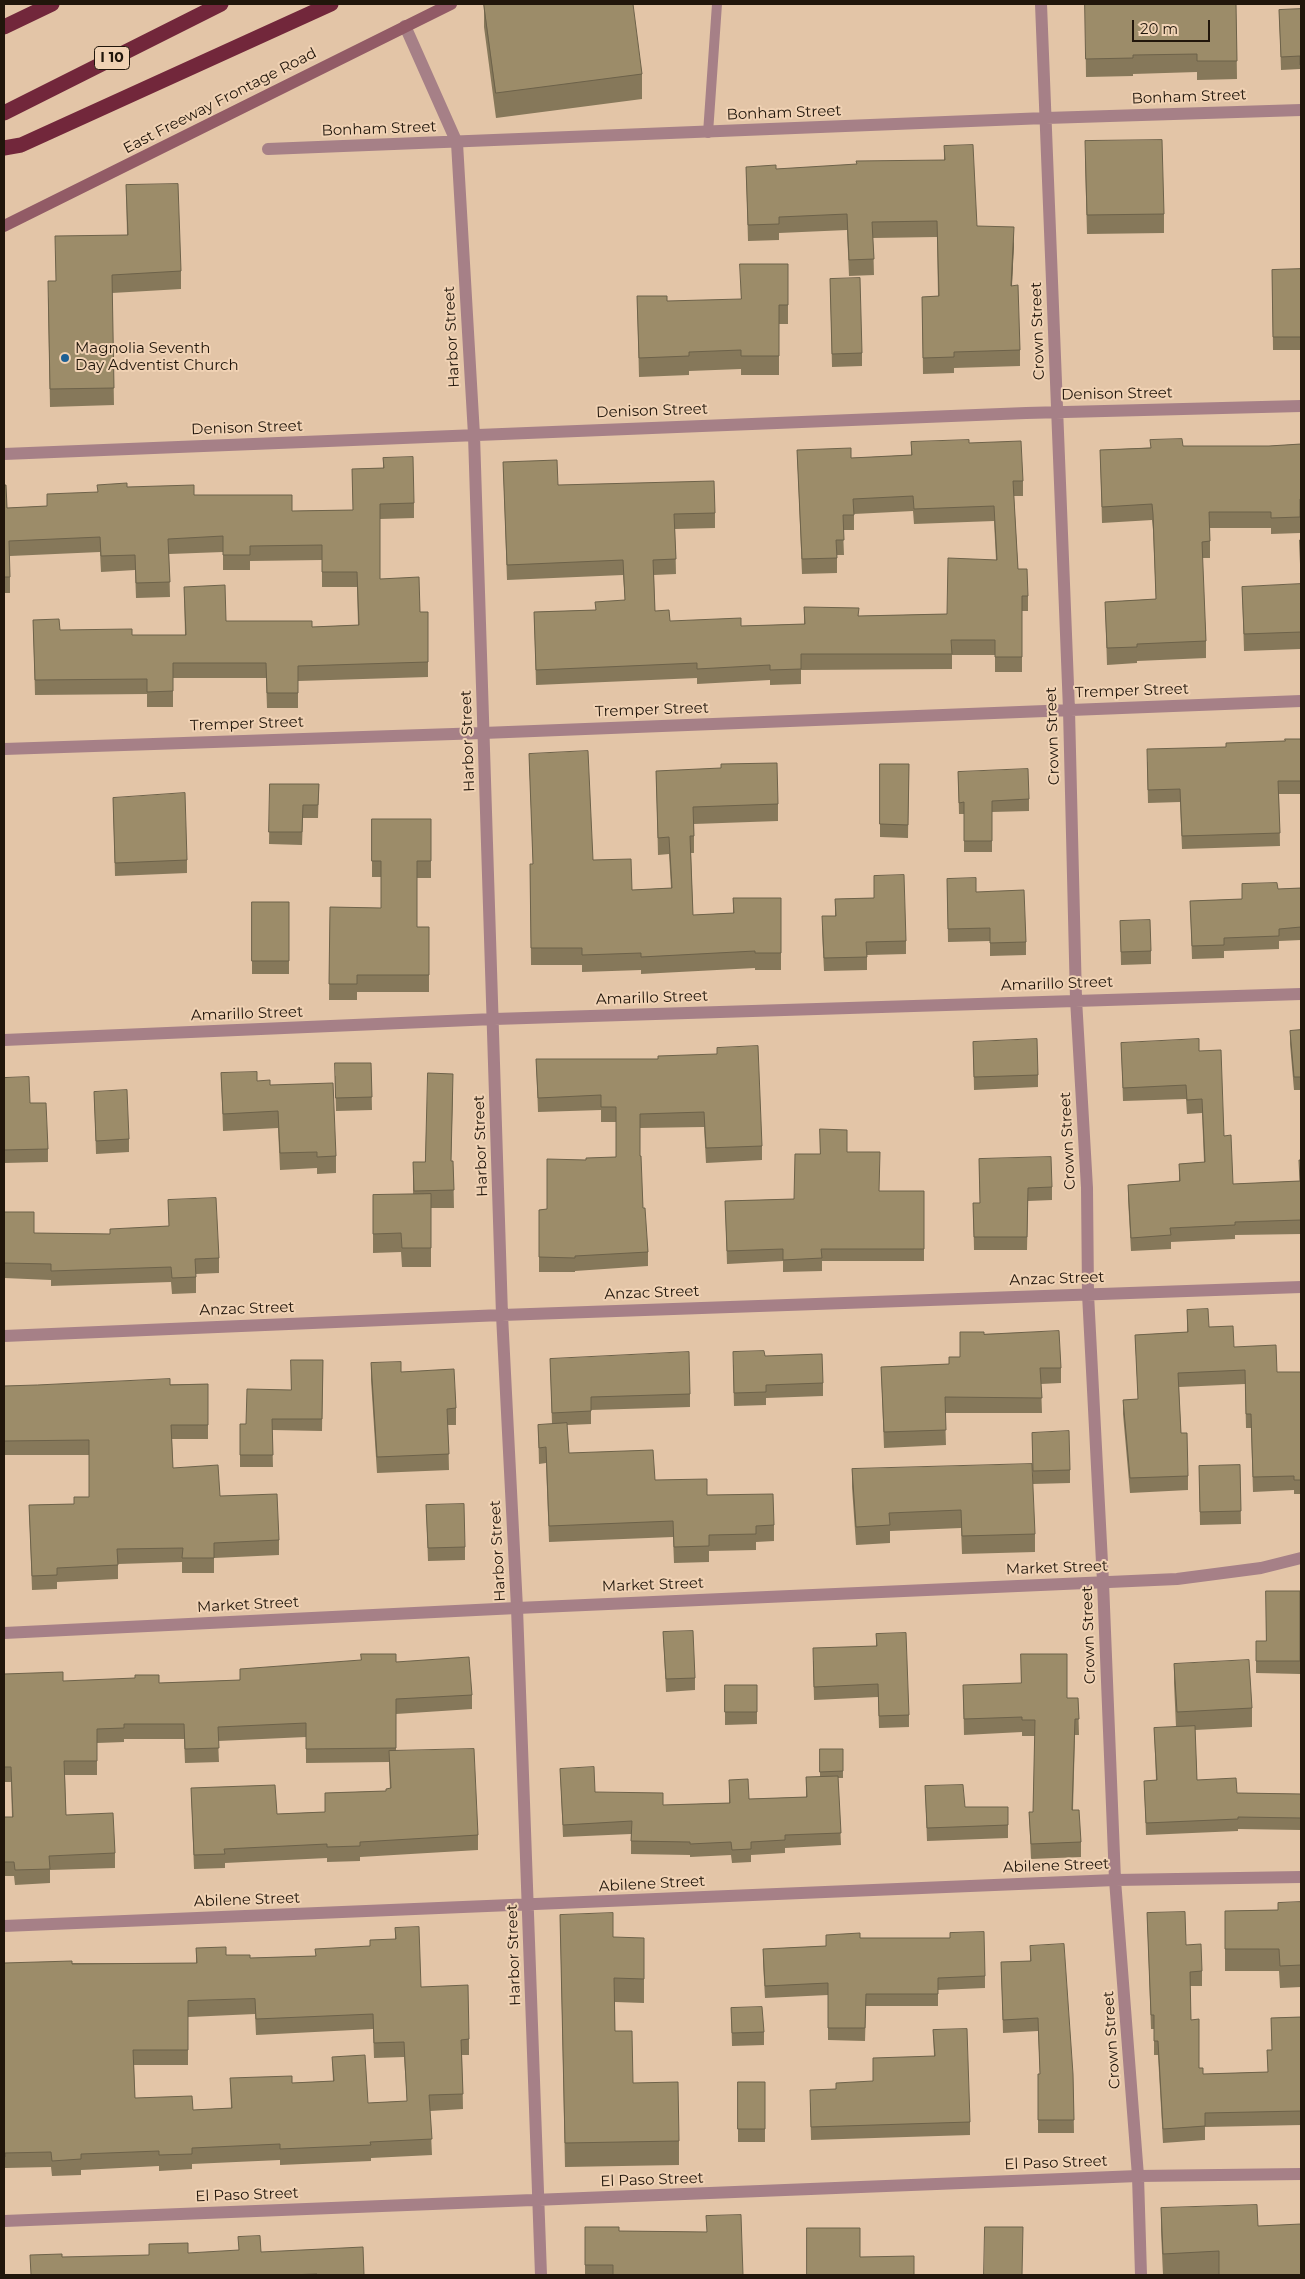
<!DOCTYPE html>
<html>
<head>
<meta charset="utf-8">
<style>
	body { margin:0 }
	#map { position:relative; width:1305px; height:2279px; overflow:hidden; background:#e3c5a7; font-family:Montserrat,sans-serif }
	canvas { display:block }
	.frame { position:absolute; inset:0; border:5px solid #21160b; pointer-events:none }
	.scale { position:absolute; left:1132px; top:20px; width:78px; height:22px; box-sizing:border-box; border:2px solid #21160b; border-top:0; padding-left:6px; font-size:15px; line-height:18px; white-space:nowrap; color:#21160b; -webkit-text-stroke:4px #f0d2b4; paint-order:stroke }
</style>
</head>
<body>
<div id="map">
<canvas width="1305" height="2279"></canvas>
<div class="frame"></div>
<div class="scale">20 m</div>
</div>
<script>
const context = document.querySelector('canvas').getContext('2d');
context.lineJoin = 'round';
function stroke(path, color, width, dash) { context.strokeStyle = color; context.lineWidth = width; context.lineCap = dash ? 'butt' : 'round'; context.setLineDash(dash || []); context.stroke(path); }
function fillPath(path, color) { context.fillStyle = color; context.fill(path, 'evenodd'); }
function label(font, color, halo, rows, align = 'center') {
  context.font = font + ' Montserrat,sans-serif'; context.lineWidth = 4; context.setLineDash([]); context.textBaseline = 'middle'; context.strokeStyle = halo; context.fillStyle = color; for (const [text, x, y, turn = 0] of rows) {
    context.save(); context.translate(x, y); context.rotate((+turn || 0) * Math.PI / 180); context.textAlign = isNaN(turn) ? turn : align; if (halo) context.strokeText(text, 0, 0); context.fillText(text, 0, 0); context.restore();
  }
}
stroke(new Path2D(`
	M708 133 717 4`), '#a68087', 10);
stroke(new Path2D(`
	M1041 4 1069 710 1076 999 1087 1188 1088 1294 1103 1582 1115 1880 1138 2176 1141 2275
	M405 26 457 143 474 435 502 1315 517 1608 541 2275
	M268 149 1046 118 1301 110
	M4 454 1026 413 1301 406
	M4 749 483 733 1301 701
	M4 1040 494 1019 1301 994
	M4 1336 502 1315 1301 1287
	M4 1926 1115 1880 1301 1877
	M4 2221 1138 2176 1301 2174`), '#a68087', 12);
stroke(new Path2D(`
	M4 1633 517 1608 1177 1579 1261 1568 1301 1558`), '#a68087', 12);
stroke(new Path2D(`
	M4 226 451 4`), '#925b66', 12);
stroke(new Path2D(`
	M4 27 52 4
	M4 113 221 4
	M4 148 21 145 331 4`), '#72273b', 15);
fillPath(new Path2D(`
	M484 4 642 74V99L496 118 484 27Z
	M1085 4H1236L1237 79 1197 80V72L1133 74V76L1086 77Z
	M1301 9V78H1300V69L1281 70 1279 10Z
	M944 146 977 226 1014 243 1012 286 1020 350V366L954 368V373L923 374 922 297 938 296 937 237 873 238 874 275 849 276 847 230 779 233V240L748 241 746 167 776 169 944 160Z
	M1085 160 1164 214V233L1087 234Z
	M126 185 181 271V289L112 293 114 405 50 407 48 299 56 281 127 235Z
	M1301 269V350H1273L1272 270Z
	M830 279 862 353V366L832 367Z
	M637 296 667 301 788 305V324H779V375H741V369L689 371V375L639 377Z
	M911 442 969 443 1023 481V496H1014L1018 569 1028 596V611H1022V672H995V655H952V669L801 670V684L770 685V680L697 684V678L536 685 534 612 595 610 625 600 623 575 507 580 503 462 558 485 715 513V528L675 529 676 574 654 575 655 611 670 621 741 626 804 624V607L859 616 947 614 996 560 994 521 914 524 913 511 854 514V530H843L844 555H837V573L802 574 797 450 851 458 911 455Z
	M1301 444V516H1300V533L1271 534V528H1210V558H1202L1206 641V658L1137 661V663L1107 665 1105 602 1156 599 1153 530 1152 520 1102 523 1100 450 1183 446H1269Z
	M383 458 414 503V518L380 519V579L420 612H428V677L298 681V708H267L266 678H173V707H147V694L35 695 33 620 60 630 132 635H185L184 587 226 621 312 627 358 625 357 587H322V560L250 561V570H223V552L169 554 170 597 136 598 135 570 101 572 100 552 10 556V593H4V485L7 508 47 506 97 492 127 487 194 495 292 511 353 510 352 469 383 468Z
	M1300 540H1301V649L1244 651 1242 587 1301 584Z
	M1301 739V794H1279L1280 846 1182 849 1180 802 1148 803 1147 762 1226 747Z
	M529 754 593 860 632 890 671 888 669 854 658 855 656 771 778 804V821L694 824V853H691L693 915 733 913V898H781V970H755V968L641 974V970L582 972V965H531L530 864H533Z
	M880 764H909L908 838 880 837Z
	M958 772 1029 799V811L992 812V852H964V814H959Z
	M270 784H319L318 818H303L302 845 269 844Z
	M113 798 187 860V873L115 876Z
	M372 819H431V878H417V927H429V992H357V1000H329L330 907 381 908V877H372Z
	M874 876 906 941V954L867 955V970L824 971 822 929 835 916V899L874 898Z
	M947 879 1026 942V955L990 956V941L948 942Z
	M1242 884 1278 889 1301 888V940L1279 941V949L1224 951V958L1192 959 1190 901 1242 899Z
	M252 902H289V974H252Z
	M1120 921 1151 951V964L1121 965Z
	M1301 1030V1090H1294L1290 1044V1031Z
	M973 1042 1038 1075V1087L974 1090Z
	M1121 1043 1199 1051 1224 1136 1233 1184 1300 1181 1301 1160V1234L1235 1235V1239L1171 1242V1249L1131 1251 1128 1199V1185L1179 1181V1164L1204 1162 1202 1113 1187 1114 1186 1099 1123 1101Z
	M536 1059H658L762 1146V1160L706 1163 704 1127 640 1128V1156L643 1208 648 1252V1266L575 1271V1272H539V1210L547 1209 586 1160 616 1157V1122H601V1110L538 1112Z
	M371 1063 372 1110 336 1111 335 1076Z
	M221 1073 257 1081 270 1085 336 1156V1173L317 1174V1168L280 1170 278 1128 223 1131Z
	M4 1078 30 1103 48 1149V1162L4 1163Z
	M453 1091 451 1161H453L454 1208H431V1267H402L401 1252 373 1253V1195L413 1194V1162H425Z
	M94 1092 129 1139V1152L96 1154Z
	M847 1152 879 1191H924V1261H822V1271L783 1272V1261L727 1264 725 1201 794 1199 820 1154Z
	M979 1159 1052 1187V1200L1028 1201 1027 1250H974L973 1203H980Z
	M168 1200 219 1258V1273L196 1274V1293L172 1294 171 1282 51 1286V1280L4 1278V1212L34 1233 110 1234 169 1226Z
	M1187 1310 1234 1347 1277 1372H1301V1494H1294V1490L1253 1492 1251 1428H1246L1245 1384 1179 1387 1181 1433 1188 1476V1490L1130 1493 1123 1414V1400L1138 1399 1135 1335 1187 1332Z
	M984 1334 1061 1368V1383L1041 1384 1042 1413H945L946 1445 884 1448 881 1367 949 1364 960 1357Z
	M765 1356 823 1383V1396L766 1398V1405L734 1406 733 1365Z
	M550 1359 690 1394V1407L591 1410V1424L567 1425 569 1453 655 1480 707 1495 774 1525V1541L756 1542V1550L709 1551V1562L674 1563 673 1537 549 1542 546 1463 539 1464 538 1425 552 1424Z
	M323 1360 322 1431 272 1430 273 1467H240V1424H246L291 1390Z
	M371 1363 401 1372 456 1408V1425H448L449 1470 377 1473 371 1380Z
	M208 1384V1439H172L173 1468 220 1496 279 1540V1555L214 1558V1573H182V1562L118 1564V1579L57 1582V1589L32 1590 29 1505 74 1504 89 1497V1455H4V1386Z
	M1032 1433 1070 1470V1483L1033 1484Z
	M1240 1465 1241 1524 1200 1525 1199 1466Z
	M852 1469 1035 1534V1552L962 1554 961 1528 890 1531V1543L856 1545 852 1487Z
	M426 1505 465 1547V1560L428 1561Z
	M1300 1591V1674L1256 1673V1641H1266Z
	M663 1632 695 1678V1690L666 1692Z
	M876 1634 909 1715V1727L879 1728 878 1697 814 1700 813 1661 876 1646Z
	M396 1662 472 1695V1709L396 1714V1751L478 1835V1850L360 1857V1861L327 1862V1858L225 1863V1868L194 1869 191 1788 277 1814 325 1812V1793L386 1791 390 1789 389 1762 306 1763V1737L218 1741 219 1762 185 1763 184 1739H124V1742L97 1743V1775H65L66 1815 115 1853V1868L50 1870V1883L15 1885 14 1876H4V1817H12L11 1782H4V1674L63 1681 159 1683 240 1680V1669Z
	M1174 1664 1252 1708V1727L1195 1730 1197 1780 1237 1793 1301 1794V1830L1238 1829V1831L1146 1835 1144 1781 1156 1780 1154 1728 1176 1727 1174 1683Z
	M725 1685H757V1724L725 1725Z
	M963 1685 1067 1698H1078L1079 1735H1075L1073 1810 1081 1842V1857L1031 1859 1029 1812H1033L1035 1736H1022V1732L964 1735Z
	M820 1749H843V1778H838L841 1845 785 1848V1853L751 1855V1862L732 1863 731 1855 690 1857V1855L631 1854V1834L563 1837 560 1769 595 1792 663 1805 729 1803V1780L749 1799 806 1797V1777H820Z
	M925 1786 965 1807H1008V1838L927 1841Z
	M1301 1902V1987L1280 1988 1279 1971H1225V1911L1278 1910Z
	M1147 1913 1186 1945 1202 1971V1986H1190L1191 2020 1199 2068 1203 2074 1268 2072 1267 2050H1272L1271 2018 1301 2017V2125L1205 2127V2140L1163 2143 1158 2055H1154V2029H1151Z
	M560 1915 613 1937 644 1962V2003L615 2002V2031L633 2083 679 2141V2165L565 2167Z
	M395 1928 421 1987 469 2039V2055H462L463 2109 430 2111 432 2155 371 2158V2161L280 2165V2160L192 2164V2169L159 2171V2166L81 2170V2175L52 2176 51 2167 5 2168V2173H4V1963H196V1948L226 1955 250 1958 315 1956 370 1946 395 1940ZM255 2014 256 2035 373 2029 374 2058 404 2057 407 2101 368 2103 332 2057 333 2081 292 2083 230 2078 231 2108 193 2110 135 2098 134 2065H188V2017Z
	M826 1935 860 1938 985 1976V1988L938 1990V2006H866L865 2041 828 2040V1995L765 1998 763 1962V1949L826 1946Z
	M1030 1946 1073 2074 1074 2133H1038V2074H1040L1038 2031 1003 2033 1001 1962 1030 1961Z
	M731 2008 764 2032V2045L732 2046Z
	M933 2030 970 2122V2135L811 2140 810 2103 873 2081 934 2056Z
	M738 2082H765V2142H738Z
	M1161 2208 1258 2226 1301 2275H1219V2274L1163 2275 1161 2231Z
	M585 2227 619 2231 706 2232 743 2275H585Z`), '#86785a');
fillPath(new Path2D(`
	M1014 227V243L1011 302V286Z`), '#6d624a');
const building = new Path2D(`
	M484 4H633L642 74 496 93Z
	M1085 4H1236L1237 61H1197V54L1133 55V58L1086 59Z
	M1301 9V65H1300V56L1281 57 1279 10Z
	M1162 140 1164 214 1087 215 1085 141Z
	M973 145 977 226 1014 227 1011 286 1018 285 1020 350 954 352V357L923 358 922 297 939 296 937 221 872 222 874 259 849 260 847 214 779 217V224L748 225 746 167 776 165V169L857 164 856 161 945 160 944 146Z
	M178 184 181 271 112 275 114 388 50 389 48 281H56L55 236 128 235 126 185Z
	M740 264H788V305H779V356H741V350L689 352V356L639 358 637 296H667V301L741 299Z
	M1301 269V337H1273L1272 270Z
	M860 278 862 353 832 354 830 279Z
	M1182 439 1183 446H1269L1301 444V499H1300V517L1271 518V512H1209L1210 541 1202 542 1206 641 1137 644V647L1107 648 1105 602 1156 599 1153 514 1152 504 1102 507 1100 450 1151 448 1150 440Z
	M969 440V443L1021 441 1023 481H1013L1018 569H1027L1028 596H1022V657H995V640H951L952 654H801V669L770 670V665L697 669V663L536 670 534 612 596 610 595 602 625 600 623 560 507 565 503 462 557 460 558 485 714 481 715 513 674 514 676 559 653 560 655 611 669 610 670 621 741 618V626L805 624 804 607 859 608 858 616 947 614 948 558 997 560 994 506 914 509 913 496 853 499 854 515H843L844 540H836L837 558 802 559 797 450 851 448V458L912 455 911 442Z
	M413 457 414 503 380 504V579L419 577 420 612H428V662L298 666V693H267L266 663H173V691L147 692V679L35 680 33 620 59 619 60 630 132 629V635H186L184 587 225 585 226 621H312V627L359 625 357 572H322V545L250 546V555H223V536L168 539 170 582 136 583 135 555 101 556 100 537 9 541 10 577H4V485H6L7 508 47 506V494L98 492 97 485 127 483V487L194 485V495H292V511L353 510 352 469 384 468 383 458Z
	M1300 540H1301V577Z
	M1301 584V632L1244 634 1242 587Z
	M1285 739H1301V781H1278L1280 833 1182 836 1180 789 1148 790 1147 749 1226 747V743L1285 741Z
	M588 751 593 860 631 859 632 890 672 888 669 837 658 838 656 771 721 768V764L777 763 778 804 693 807 694 836H690L693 915 734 913 733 898H781V953H755V951L641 957V953L582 955V948H531L530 864H533L529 754Z
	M880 764H909L908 825 880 824Z
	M1028 769 1029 799 992 801V841H964V802L959 803 958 772Z
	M270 784H319L318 805H303L302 832H269Z
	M185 793 187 860 115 863 113 798Z
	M372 819H431V861H417V927H429V975H357V984H329L330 907 381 908V861H372Z
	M904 875 906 941 866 942 867 957 824 958 822 916H836L835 899 874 898V876Z
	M976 878V892L1024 890 1026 942 990 943V928L948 929 947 879Z
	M1277 883 1278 889 1301 888V927L1279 929V936L1224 938V945L1192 946 1190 901 1242 899V884Z
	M252 902H289V961H252Z
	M1150 920 1151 951 1121 952 1120 921Z
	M1301 1030V1077H1294L1290 1031Z
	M1037 1039 1038 1075 974 1077 973 1042Z
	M1199 1039V1051L1221 1050 1224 1136 1231 1135 1233 1184 1300 1181 1299 1160H1301V1220L1235 1222V1225L1170 1228 1171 1235 1131 1238 1128 1185 1180 1181 1179 1164 1205 1162 1202 1099 1187 1100 1186 1085 1123 1088 1121 1043Z
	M758 1046 762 1146 706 1148 704 1112 640 1114V1156H641L643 1208H645L648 1252 575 1256V1258L539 1257V1210L547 1209V1159L586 1160V1158L616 1157V1107H601V1095L538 1098 536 1059H658V1056L717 1054V1048Z
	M335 1063H371L372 1097 336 1098Z
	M257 1072V1081L270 1080V1085L333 1083 336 1156 317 1157V1152L280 1153 278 1111 223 1114 221 1073Z
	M428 1073 453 1074 451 1161H453L454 1190 414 1191 413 1162H425Z
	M29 1077 30 1103H46L48 1149 4 1150V1078Z
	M127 1090 129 1139 96 1141 94 1092Z
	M820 1129 847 1130V1152H880L879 1191H924V1249H821L822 1258 783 1260V1249L727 1251 725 1201 794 1199 795 1154H820Z
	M1051 1157 1052 1187 1028 1188 1027 1237H974L973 1203H980L979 1159Z
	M431 1194V1248H402L401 1233 373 1234V1195Z
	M216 1198 219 1258 195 1259 196 1277 172 1278 171 1267 51 1271V1264L4 1263V1212H34V1233L110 1234V1229L169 1226 168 1200Z
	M1208 1309 1209 1327 1233 1326 1234 1347 1276 1345 1277 1372H1301V1480H1294V1476L1253 1477 1251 1414H1246L1245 1370 1178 1373 1181 1433H1187L1188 1476 1130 1478 1123 1400 1138 1399 1135 1335 1188 1332 1187 1310Z
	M1059 1331 1061 1368H1040L1042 1398 945 1397 946 1430 884 1432 881 1367 949 1364V1357H960V1332H984V1334Z
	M764 1351 765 1356 822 1354 823 1383 766 1385V1392L734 1393 733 1352Z
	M689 1352 690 1394 591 1397V1411L552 1413 550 1359Z
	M291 1360H323L322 1419H272L273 1455H240V1424H246L247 1389 291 1390Z
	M401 1362V1372L454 1369 456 1408 447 1409 449 1454 377 1457 371 1363Z
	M170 1379V1385L208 1384V1425H171L173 1468 218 1465 220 1496 277 1494 279 1540 214 1543V1558H182L183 1548 117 1549 118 1565 57 1568V1575L32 1576 29 1505 74 1504V1497H89V1440L4 1441V1386L37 1385Z
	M567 1423 569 1453 653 1450 655 1480 707 1479V1495L773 1494 774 1525 756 1526V1534L709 1535V1546L674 1547 673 1521 549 1526 546 1447 539 1448 538 1425Z
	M1069 1431 1070 1470 1033 1471 1032 1433Z
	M1032 1464 1035 1534 962 1536 961 1510 889 1513 890 1525 856 1527 852 1469Z
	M1240 1465 1241 1511 1200 1512 1199 1466Z
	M464 1504 465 1547 428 1548 426 1505Z
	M1266 1591H1300V1661H1256V1641H1266Z
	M693 1631 695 1678 666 1679 663 1632Z
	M906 1633 909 1715 879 1716 878 1684 814 1687 813 1648 877 1646 876 1634Z
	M361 1654H396V1662L469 1657 472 1695 396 1699V1748L306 1749V1723L218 1727 219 1748 185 1749 184 1724H124V1728L97 1729V1761H64L66 1815 113 1813 115 1853 49 1856 50 1869 15 1870 14 1862H4V1817H13L11 1767H4V1674L63 1672V1681L135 1678V1675H159V1683L240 1680V1669L361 1660Z
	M1021 1654H1067V1698H1078L1079 1719H1075L1072 1810H1079L1081 1842 1031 1844 1029 1812H1033L1035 1720H1022V1717L964 1719 963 1685 1021 1683Z
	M1249 1660 1252 1708 1177 1712 1174 1664Z
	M725 1685H757V1712H725Z
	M1195 1726 1197 1780 1236 1778 1237 1793 1301 1794V1818L1238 1817V1819L1146 1823 1144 1781 1157 1780 1154 1728Z
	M474 1749 478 1835 360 1842V1846L327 1847V1844L224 1849 225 1854 194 1855 191 1788 275 1785 277 1814 325 1812V1793L386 1791V1789L391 1788 389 1751Z
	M820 1749H843V1771L820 1772Z
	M594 1767 595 1792 663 1793V1805L730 1803 729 1780 748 1779 749 1799 807 1797 806 1777 838 1776 841 1833 785 1835V1840L751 1842V1849L732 1850 731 1842 690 1844V1842L631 1841 632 1821 563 1825 560 1769Z
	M963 1785 965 1807H1008V1825L927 1828 925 1786Z
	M1301 1902V1965L1280 1966 1279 1949H1225V1911L1278 1910V1903Z
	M1185 1912 1186 1945 1201 1944 1202 1971 1190 1972 1191 2020 1199 2019V2068H1203V2074L1268 2072 1267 2050H1272L1271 2018 1301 2017V2111L1205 2113V2126L1163 2129 1158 2041H1154V2015H1151L1147 1913Z
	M613 1913V1937L644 1938V1979L614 1978 615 2031H632L633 2083 678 2082 679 2141 565 2143 560 1915Z
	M419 1927 421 1987 468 1985 469 2039 461 2040 463 2094 429 2095 432 2139 370 2142 371 2145 280 2149V2144L192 2148V2154L159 2155V2151L81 2154V2159L52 2161 51 2152 5 2153V2157H4V1963L72 1961V1964L197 1963 196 1948 226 1947V1955H250V1958L316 1956 315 1949 370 1946V1940L396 1939 395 1928ZM255 1999 256 2019 373 2014 374 2043 404 2042 407 2101 368 2103 365 2055 332 2057 334 2081 292 2083V2076L230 2078 232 2108 193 2110 192 2096 135 2098 133 2050H188V2001Z
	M984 1932 985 1976 938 1978V1994H866L865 2028H828V1983L765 1986 763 1949 826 1946V1935L860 1933V1938H950V1933Z
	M1064 1944 1073 2074 1074 2120H1038V2074H1040L1038 2018 1003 2020 1001 1962 1031 1961 1030 1946Z
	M762 2007 764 2032 732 2033 731 2008Z
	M967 2029 970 2122 811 2127 810 2090 836 2089V2083L873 2081V2058L935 2056 933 2030Z
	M738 2082H765V2129H738Z
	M1257 2205 1258 2226 1301 2224V2275H1219V2251L1163 2254 1161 2208Z
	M741 2215 743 2275H613V2265H585V2227H619V2231L707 2232 706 2216Z
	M985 2227H1023L1022 2275H984Z
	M807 2228H860V2257L914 2256V2275H807Z
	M260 2236 261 2252 363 2247 364 2275H317V2274L287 2275H31L30 2255 62 2254V2257L149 2255V2244L188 2243V2253L239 2250 238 2237Z`);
fillPath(building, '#9c8c69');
stroke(building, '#6d624a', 1);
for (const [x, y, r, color] of [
	[65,358,5,"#1d6095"]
]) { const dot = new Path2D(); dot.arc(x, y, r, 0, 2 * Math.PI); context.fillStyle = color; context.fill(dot); stroke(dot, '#f0d2b4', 2); }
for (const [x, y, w] of [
	[112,58,35]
]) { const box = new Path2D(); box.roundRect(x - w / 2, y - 11.5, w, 23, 4); context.fillStyle = '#f0d2b4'; context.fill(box); stroke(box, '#21160b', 1); }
label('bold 14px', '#21160b', null, [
	["I 10",112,58]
]);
label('15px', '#21160b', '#f0d2b4', [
	["Bonham Street",1189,97,-2],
	["East Freeway Frontage Road",220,101,-27],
	["Bonham Street",784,113,-2],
	["Bonham Street",379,129,-2],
	["Crown Street",1038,331,-92],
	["Harbor Street",452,337,-93],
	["Denison Street",1117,394,-1],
	["Denison Street",652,411,-2],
	["Denison Street",247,428,-2],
	["Tremper Street",1132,691,-2],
	["Tremper Street",652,710,-2],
	["Tremper Street",247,724,-2],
	["Crown Street",1053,736,-92],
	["Harbor Street",468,741,-92],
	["Amarillo Street",1057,984,-2],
	["Amarillo Street",652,998,-2],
	["Amarillo Street",247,1014,-2],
	["Crown Street",1068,1141,-93],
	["Harbor Street",481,1146,-92],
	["Anzac Street",1057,1279,-2],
	["Anzac Street",652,1293,-2],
	["Anzac Street",247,1309,-2],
	["Harbor Street",498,1551,-93],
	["Market Street",1057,1568,-2],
	["Market Street",653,1585,-2],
	["Market Street",248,1605,-3],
	["Crown Street",1089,1635,-92],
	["Abilene Street",1056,1866,-2],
	["Abilene Street",652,1884,-3],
	["Abilene Street",247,1900,-2],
	["Harbor Street",514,1955,-92],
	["Crown Street",1112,2040,-94],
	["El Paso Street",1056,2163,-2],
	["El Paso Street",652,2180,-2],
	["El Paso Street",247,2195,-2]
]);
label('15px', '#21160b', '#f0d2b4', [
	["Magnolia Seventh",75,349],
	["Day Adventist Church",75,366]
], 'left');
</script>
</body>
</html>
